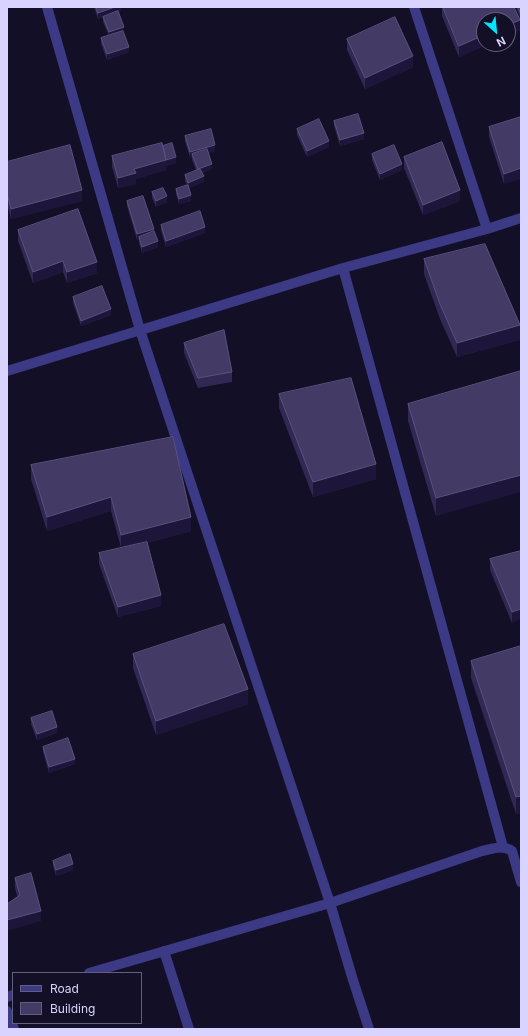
<!DOCTYPE html>
<html>
<head>
<meta charset="utf-8">
<style>
	body { margin:0 }
	#map { position:relative; width:528px; height:1036px; overflow:hidden; background:#130f26; font-family:Inter,sans-serif }
	canvas { display:block }
	.frame { position:absolute; inset:0; border:8px solid #d9d4ff; pointer-events:none }
	.legend { position:absolute; left:12px; top:972px; width:130px; height:52px; box-sizing:border-box; background:#130f26; border:1px solid #625e7d; margin:0; padding:5px 7px; list-style:none; font-size:12px; color:#d9d4ff }
	.legend li { display:flex; align-items:center; gap:8px; height:20px }
	.legend b { width:20px; border:1px solid #625e7d }
	.north { position:absolute; left:476px; top:12px; width:40px; height:40px; box-sizing:border-box; background:#130f26; border:1px solid #625e7d; border-radius:50%; rotate:153deg; font-size:11px; font-weight:700; line-height:16px; text-align:center; color:#d9d4ff }
	.north::after { content:''; display:block; margin:auto; width:14px; height:18px; background:#00e5ff; clip-path:polygon(50% 0,100% 100%,50% 72%,0 100%) }
</style>
</head>
<body>
<div id="map">
<canvas width="528" height="1036"></canvas>
<div class="frame"></div>
<ul class="legend">
<li><b style="height:5px;background:#3d3a85"></b>Road</li>
<li><b style="height:11px;background:#433a66"></b>Building</li>
</ul>
<div class="north">N</div>
</div>
<script>
const context = document.querySelector('canvas').getContext('2d');
context.lineJoin = 'round';
function stroke(path, color, width, dash) { context.strokeStyle = color; context.lineWidth = width; context.lineCap = dash ? 'butt' : 'round'; context.setLineDash(dash || []); context.stroke(path); }
function fillPath(path, color) { context.fillStyle = color; context.fill(path, 'evenodd'); }
stroke(new Path2D(`
	M47 7 140 330 330 903 353 980 369 1029
	M414 7 487 229
	M343 268 503 847
	M7 371 343 268 487 229 521 218
	M164 951 189 1029
	M89 973 330 903 482 851C492 849 503 844 512 851L521 882
	M7 997 13 995
	M7 1011 14 1029`), '#3d3a85', 10);
fillPath(new Path2D(`
	M94 7H121V11L118 12 129 52 107 60 101 44V38L109 36 103 22V17L98 19Z
	M442 7H514L520 30 508 35V20L484 44H488L459 57 442 16Z
	M517 7H521V20L517 10Z
	M347 39 413 67 365 89 347 50Z
	M521 117 504 184 489 137V127Z
	M334 121 364 139 340 146 334 126Z
	M297 129 329 147 307 157 297 135Z
	M185 136 215 151 208 153 212 169 202 173 204 182 189 188 191 201 179 204 176 194V189L187 185 185 181V175L196 170 192 160V157L190 158 185 141Z
	M163 146 176 163 166 166V170L136 179V184L118 188 112 167V156Z
	M372 154 402 170 380 180 372 160Z
	M404 157 460 201 423 215 404 168Z
	M7 162 82 201 11 219 7 204Z
	M152 192 167 202 156 207 152 198Z
	M127 201 154 231 158 247 142 253 139 243V240H137L127 206Z
	M161 225 205 233 166 247 161 231Z
	M18 230 97 273 67 283 63 272 33 283 18 241Z
	M424 259 520 340 457 357 440 319 424 274Z
	M73 297 111 315 81 326 73 303Z
	M184 343 232 372V382L198 388 184 353Z
	M521 371 436 516 408 421V404Z
	M279 394 376 479 313 497 279 408Z
	M173 437 191 531 147 543 161 606 118 617 99 564V553L121 548 111 511 47 531 31 479V465Z
	M521 551 512 623 490 570V559Z
	M521 646V813L516 814 471 678V661Z
	M133 654 248 704 156 735 133 668Z
	M31 718 57 733 37 740 31 724Z
	M43 747 75 764 49 773 43 752Z
	M53 861 73 870 56 876 53 866Z
	M15 878 41 921 17 896 15 888Z`), '#312854');
fillPath(new Path2D(`
	M115 7H121V11L98 19V13Z
	M520 20V30L508 35V25Z
	M124 27V33L109 38V32Z
	M484 35V44H488L459 57V46Z
	M129 47V52L107 60V54Z
	M413 56V67L365 89V78Z
	M364 133V139L340 146V140Z
	M329 141V147L307 157V151Z
	M215 145V151L193 157 192 154V157L190 158V152Z
	M176 157V163L166 166V170L136 179V184L118 188V178L134 169Z
	M212 164V169L198 174V169Z
	M402 164V170L380 180V174Z
	M521 168V179L504 184V174Z
	M204 176V182L188 189V183Z
	M82 190V201L11 219V209Z
	M460 190V201L423 215V205Z
	M191 195V201L179 204V199Z
	M167 196V202L156 207V201Z
	M205 227V233L166 247V241Z
	M154 229V235L139 237V240H137V234Z
	M158 241V247L142 253V247Z
	M63 261V272L33 283V272Z
	M97 262V273L67 283V272Z
	M111 309V315L81 326V321Z
	M520 325V340L457 357V343Z
	M376 464V479L313 497V482Z
	M521 475V492L436 516V498Z
	M111 497V511L47 531V517Z
	M191 517V531L121 550V535Z
	M161 595V606L118 617V607Z
	M521 609V619L512 623V612Z
	M248 689V704L156 735V721Z
	M57 727V733L37 740V734Z
	M75 759V764L49 773V767Z
	M521 796V813L516 814V797Z
	M73 864V870L56 876V870Z
	M41 911V921L7 931V920Z`), '#1d163a');
const building = new Path2D(`
	M96 7H115L98 13Z
	M443 7H514L520 20 508 25V20H484V35L459 46Z
	M518 7H521V14Z
	M118 11 124 27 109 32 103 17Z
	M395 17 413 56 365 78 347 39Z
	M123 31 129 47 107 54 101 38Z
	M358 114 364 133 340 140 334 121Z
	M521 117V168L504 174 489 127Z
	M319 119 329 141 307 151 297 129Z
	M211 129 215 145 190 152 185 136Z
	M442 142 460 190 423 205 404 157Z
	M162 143 166 160 134 169 136 173 118 178 112 156Z
	M172 143 176 157 166 160 163 146Z
	M70 145 82 190 11 209 7 193V162Z
	M394 145 402 164 380 174 372 154Z
	M207 149 212 164 198 169 192 154Z
	M200 169 204 176 188 183 185 175Z
	M188 185 191 195 179 199 176 189Z
	M163 188 167 196 156 201 152 192Z
	M143 196 154 229 137 234 127 201Z
	M78 209 97 262 67 272 63 261 33 272 18 230Z
	M200 211 205 227 166 241 161 225Z
	M154 231 158 241 142 247 139 237Z
	M485 244 520 325 457 343 440 304 424 259Z
	M102 286 111 309 81 321 73 297Z
	M224 330 232 372 198 378 184 343Z
	M521 371V475L436 498 408 404Z
	M351 378 376 464 313 482 279 394Z
	M173 437 191 517 121 535 111 497 47 517 31 465Z
	M147 542 161 595 118 607 99 553Z
	M521 551V609L512 612 490 559Z
	M224 624 248 689 156 721 133 654Z
	M521 646V796L516 797 471 661Z
	M52 711 57 727 37 734 31 718Z
	M68 738 75 759 49 767 43 747Z
	M70 854 73 864 56 870 53 861Z
	M31 873 41 911 7 920V904L20 895 15 878Z`);
fillPath(building, '#433a66');
stroke(building, '#5a527e', 1);
</script>
</body>
</html>
